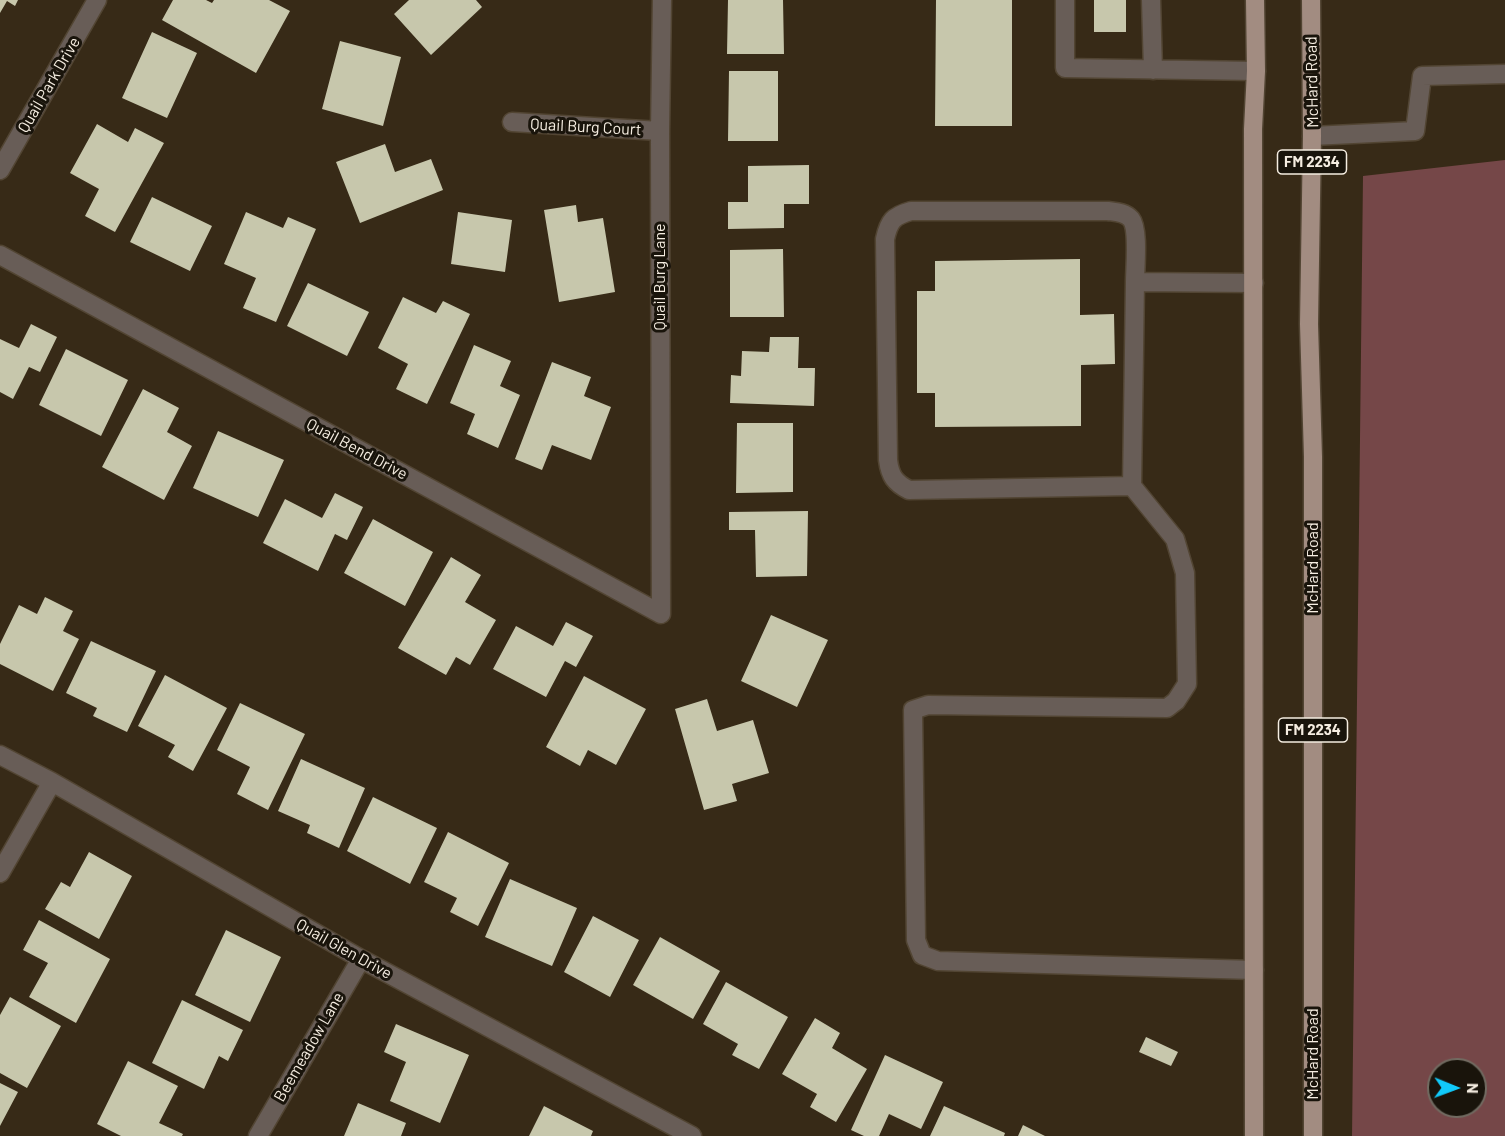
<!DOCTYPE html>
<html>
<head>
<meta charset="utf-8">
<style>
	body { margin:0 }
	#map { position:relative; width:1505px; height:1136px; overflow:hidden; background:#372a17; font-family:Barlow,sans-serif }
	canvas { display:block }
	.north { position:absolute; left:1427px; top:1058px; width:60px; height:60px; box-sizing:border-box; background:#19140b; border:2px solid #716b61; border-radius:50%; rotate:91deg; font-size:16px; font-weight:700; line-height:24px; text-align:center; color:#f5ede1 }
	.north::after { content:''; display:block; margin:auto; width:21px; height:27px; background:#11cafa; clip-path:polygon(50% 0,100% 100%,50% 72%,0 100%) }
</style>
</head>
<body>
<div id="map">
<canvas width="1505" height="1136"></canvas>
<div class="north">N</div>
</div>
<script>
const context = document.querySelector('canvas').getContext('2d');
context.lineJoin = 'round';
function fillPath(path, color) { context.fillStyle = color; context.fill(path, 'evenodd'); }
function stroke(path, color, width, dash) { context.strokeStyle = color; context.lineWidth = width; context.lineCap = dash ? 'butt' : 'round'; context.setLineDash(dash || []); context.stroke(path); }
function label(font, color, halo, rows, align = 'center') {
  context.font = font + ' Barlow,sans-serif'; context.lineWidth = 6; context.setLineDash([]); context.textBaseline = 'middle'; context.strokeStyle = halo; context.fillStyle = color; for (const [text, x, y, turn = 0] of rows) {
    context.save(); context.translate(x, y); context.rotate((+turn || 0) * Math.PI / 180); context.textAlign = isNaN(turn) ? turn : align; if (halo) context.strokeText(text, 0, 0); context.fillText(text, 0, 0); context.restore();
  }
}
fillPath(new Path2D(`
	M1505 160V1136H1352L1363 176ZM1439 1070H1475V1106H1439Z`), '#754748');
fillPath(new Path2D(`
	M0 0H18L15 6 7 1 0 13Z
	M173 0H206L212 3 214 0H269L290 11 256 73 162 20Z
	M409 0H476L482 7 431 55 394 14Z
	M728 0H783L784 54H727Z
	M936 0H1012V126H935Z
	M1094 0H1126V32H1094Z
	M152 32 197 53 167 118 122 98Z
	M340 41 401 57 383 126 322 109Z
	M729 71H778V141H728Z
	M97 124 128 142 135 128 164 143 115 232 85 216 99 189 70 173Z
	M385 144 395 172 431 159 443 190 360 223 336 162Z
	M809 165V204H784V228L728 229V202H748V166Z
	M152 197 212 226 190 271 130 242Z
	M576 205 578 222 603 218 615 292 559 302 544 210Z
	M246 212 283 228 288 217 316 229 276 322 243 308 256 278 224 264Z
	M458 212 512 220 505 272 451 264Z
	M783 249 784 317H730V250Z
	M1080 259V315L1114 314 1115 364 1081 365V426L935 427V393H917V291H935V261Z
	M308 283 369 312 347 356 287 326Z
	M403 297 436 313 443 301 470 314 427 404 396 389 408 364 378 348Z
	M31 324 57 337 40 372 29 367 13 399 0 392V339L19 348Z
	M770 337H799L798 368H815L814 406 730 403 731 375 741 376 742 351 769 352Z
	M474 345 511 361 500 386 520 395 498 448 467 434 475 414 450 403Z
	M66 349 128 380 101 436 39 405Z
	M552 362 591 377 584 396 611 407 591 460 552 445 542 470 515 459Z
	M143 389 179 408 167 432 192 446 164 500 102 467Z
	M737 423H793V492L736 493Z
	M218 431 284 460 258 517 193 488Z
	M335 493 363 507 347 540 335 534 318 571 263 543 285 499 322 518Z
	M808 511 807 576 756 577 755 530H729V512Z
	M373 519 433 552 405 606 344 573Z
	M451 557 481 575 465 602 496 620 470 665 456 657 446 675 398 648Z
	M45 597 73 611 63 631 79 639 53 691 0 664V644L19 605 37 614Z
	M771 615 828 640 797 707 741 681Z
	M566 622 593 636 576 667 565 661 546 697 493 669 516 626 553 646Z
	M91 641 156 671 127 732 93 716 97 708 66 693Z
	M165 675 227 708 193 771 168 757 175 745 138 726Z
	M584 676 646 709 616 765 588 750 580 766 546 747Z
	M707 699 717 731 753 720 769 773 732 784 737 801 704 810 675 709Z
	M240 703 305 734 268 810 237 794 250 767 217 750Z
	M301 759 365 788 339 848 307 833 310 825 278 811Z
	M373 797 437 828 410 884 347 851Z
	M448 832 509 863 478 926 450 912 457 898 424 882Z
	M89 852 132 876 99 939 45 909 61 882 70 887Z
	M510 879 577 908 552 966 485 937Z
	M593 916 639 940 610 997 564 972Z
	M39 920 110 959 76 1023 29 997 48 963 23 950Z
	M226 930 281 957 250 1022 195 995Z
	M660 937 720 971 693 1019 633 985Z
	M726 982 788 1017 759 1069 732 1055 738 1044 703 1024Z
	M10 997 61 1026 27 1088 0 1073V1015Z
	M182 1000 243 1030 228 1061 219 1056 204 1089 152 1063Z
	M815 1018 840 1033 832 1048 867 1069 836 1122 810 1107 817 1094 782 1074Z
	M396 1024 469 1055 440 1123 390 1101 406 1062 384 1052Z
	M1146 1037 1178 1052 1171 1066 1139 1052Z
	M885 1055 943 1082 921 1129 889 1114 879 1136H864L851 1130Z
	M128 1061 178 1086 159 1123 183 1134 182 1136H121L97 1124Z
	M0 1083 18 1092 0 1126Z
	M358 1103 406 1123 401 1136H344Z
	M544 1106 593 1131 591 1136H529Z
	M944 1106 1005 1133 1004 1136H930Z
	M1023 1125 1045 1136H1018Z`), '#c7c7ac');
const minor = new Path2D(`
	M1065 0V68L1256 71
	M1151 0 1153 70
	M512 122 660 131
	M1312 136 1415 131 1422 76 1505 74
	M0 170 97 0
	M0 255 661 614 660 131 662 0
	M1135 282 1132 486 909 490C895 483 890 476 888 460L885 239C889 221 893 216 911 211H1108C1115 212 1125 212 1131 219 1139 229 1135 268 1135 282L1254 283
	M1132 486 1175 539 1185 573 1187 684 1176 701 1167 708 928 705 913 710 916 940 922 955 938 961 1254 970
	M0 755 52 782 361 959 692 1136
	M0 873 52 782
	M258 1136 361 959`);
const major = new Path2D(`
	M1311 0 1312 136 1309 324 1313 457V1136
	M1254 1136 1253 129 1256 71 1255 0`);
stroke(minor, '#524533', 21);
stroke(major, '#524533', 21);
stroke(minor, '#685d57', 18);
stroke(major, '#a28c81', 18);
for (const [x, y, w] of [
	[1312,162,69],
	[1313,730,69]
]) { const box = new Path2D(); box.roundRect(x - w / 2, y - 12, w, 24, 4.5); context.fillStyle = '#19140b'; context.fill(box); stroke(box, '#f5ede1', 1.5); }
label('bold 15px', '#f5ede1', null, [
	["FM 2234",1312,162],
	["FM 2234",1313,730]
]);
label('16px', '#f5ede1', '#19140b', [
	["McHard Road",1312,82,-91],
	["Quail Park Drive",49,85,-60],
	["Quail Burg Court",586,127,3],
	["Quail Burg Lane",660,277,-90],
	["Quail Bend Drive",357,449,28],
	["McHard Road",1313,568,-90],
	["Quail Glen Drive",344,949,29],
	["Beemeadow Lane",309,1047,-60],
	["McHard Road",1313,1054,-90]
]);
</script>
</body>
</html>
